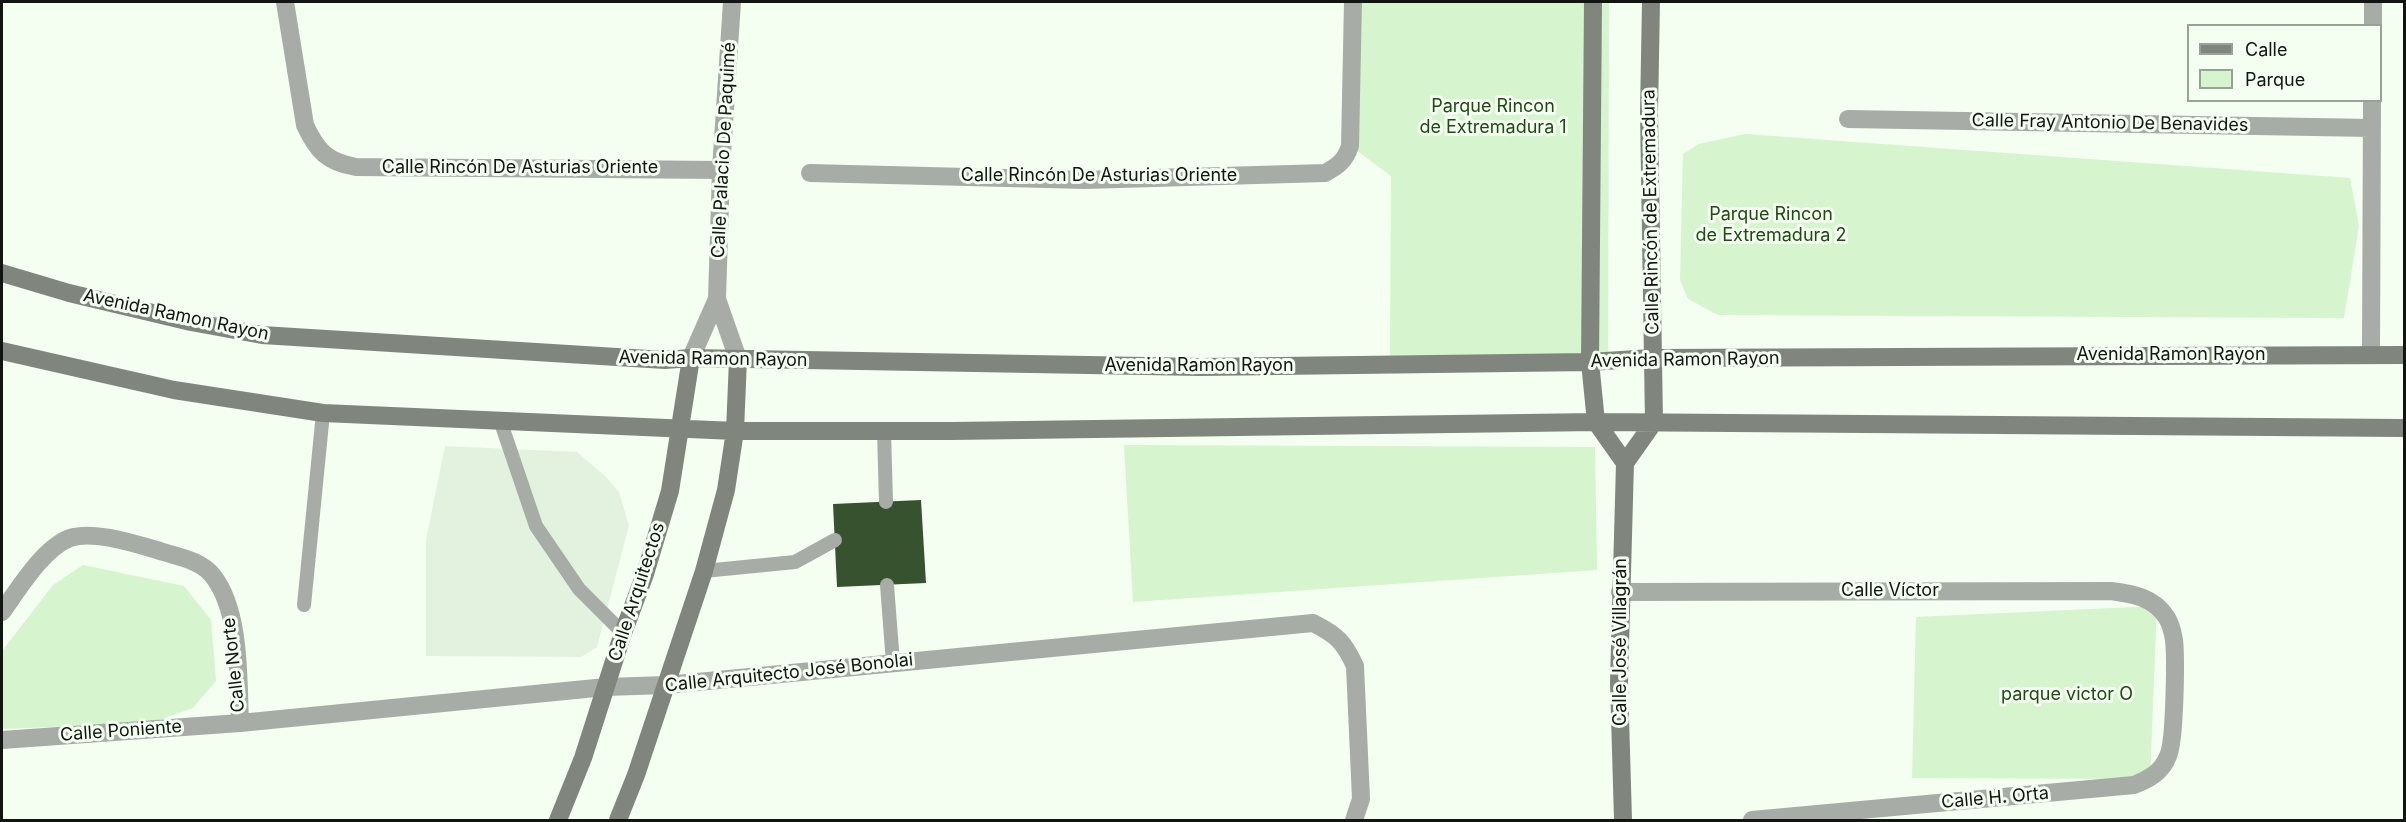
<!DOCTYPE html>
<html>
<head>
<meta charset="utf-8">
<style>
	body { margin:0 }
	#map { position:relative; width:2406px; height:822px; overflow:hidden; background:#f4fef1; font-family:Inter,sans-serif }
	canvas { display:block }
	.frame { position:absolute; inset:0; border:3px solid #121511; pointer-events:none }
	.legend { position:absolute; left:2187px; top:24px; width:195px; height:78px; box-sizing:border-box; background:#f4fef1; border:2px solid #9aa197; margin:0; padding:8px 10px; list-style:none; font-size:18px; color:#121511 }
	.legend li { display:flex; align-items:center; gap:12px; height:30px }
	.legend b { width:30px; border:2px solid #9aa197 }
</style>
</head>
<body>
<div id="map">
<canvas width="2406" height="822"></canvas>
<div class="frame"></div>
<ul class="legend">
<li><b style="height:8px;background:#80867e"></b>Calle</li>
<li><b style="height:16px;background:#d6f4ce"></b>Parque</li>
</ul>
</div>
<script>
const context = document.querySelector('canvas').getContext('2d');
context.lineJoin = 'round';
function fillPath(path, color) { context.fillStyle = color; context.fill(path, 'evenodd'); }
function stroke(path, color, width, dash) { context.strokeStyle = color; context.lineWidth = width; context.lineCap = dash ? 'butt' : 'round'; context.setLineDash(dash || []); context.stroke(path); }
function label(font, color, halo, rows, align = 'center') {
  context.font = font + ' Inter,sans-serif'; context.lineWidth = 6; context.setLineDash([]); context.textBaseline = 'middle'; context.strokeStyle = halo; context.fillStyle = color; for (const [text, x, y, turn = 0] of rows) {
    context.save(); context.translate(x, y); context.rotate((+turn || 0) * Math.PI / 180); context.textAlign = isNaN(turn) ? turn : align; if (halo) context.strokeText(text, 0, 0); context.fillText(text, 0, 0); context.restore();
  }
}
fillPath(new Path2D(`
	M445 446 577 452 605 476 619 492 629 526 597 647 581 657 426 656V540Z`), '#e3f2df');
fillPath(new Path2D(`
	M1358 2H1609L1608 362 1390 357 1391 176 1352 147Z
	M1745 134 2350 178 2359 226 2344 318 1718 315 1688 299 1680 280 1683 154 1699 144Z
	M1124 445 1595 447 1597 570 1133 602Z
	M83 565 184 586 211 620 216 681 193 708 150 723 2 729V651L53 585Z
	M2157 606 2150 779 1912 778 1916 617Z`), '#d6f4ce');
fillPath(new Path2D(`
	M921 500 926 583 837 587 833 504Z`), '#37522f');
stroke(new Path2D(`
	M500 420 536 526 579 589 623 633
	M884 431 886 502
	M704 571 795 562 835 540
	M887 585 893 663
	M304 605 323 413`), '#a8aca6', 14);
stroke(new Path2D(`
	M285 2 305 125C317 151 327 162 356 167L721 170
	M732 2 721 170 717 299 738 359
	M2373 26V2
	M1848 119 2371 128
	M810 173 1085 180 1325 173C1338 166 1345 161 1350 146L1353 2
	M2371 354 2372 100
	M691 358 717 299
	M1620 592 2111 591C2133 594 2154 597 2167 618 2170 623 2173 634 2174 640 2176 658 2175 742 2168 756 2162 772 2149 779 2134 785L1752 820
	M2 612C18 590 43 548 70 538 94 530 136 544 160 551 178 557 201 560 213 576 241 612 238 679 240 723
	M2 740 240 723 606 687 666 685 1313 623C1337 635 1344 642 1355 666L1361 799 1354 820`), '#a8aca6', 18);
stroke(new Path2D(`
	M1593 2 1590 362 1596 422 1625 463
	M2 273 69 293 191 322 262 335 665 360 691 358 1201 367 1590 362 1652 358 2404 355
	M2 351 174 390 323 413 735 431H952L1596 422 2404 428
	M558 820 583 758 623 633 645 574 670 491 691 358
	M618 820 636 775 704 571 726 490 735 431 738 359
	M1623 820 1619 682 1625 463 1654 422 1649 112 1651 2`), '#80867e', 18);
label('18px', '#214a13', '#f4fef1', [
	["Parque Rincon",1493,107],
	["de Extremadura 1",1493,128],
	["Parque Rincon",1771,215],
	["de Extremadura 2",1771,236],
	["parque victor O",2067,695]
]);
label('18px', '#121511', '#f4fef1', [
	["Calle Fray Antonio De Benavides",2110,123,1],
	["Calle Palacio De Paquimé",724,150,-87],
	["Calle Rincón De Asturias Oriente",520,168],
	["Calle Rincón De Asturias Oriente",1099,176],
	["Calle Rincón de Extremadura",1651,212,-91],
	["Avenida Ramon Rayon",176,315,12],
	["Avenida Ramon Rayon",2171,355],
	["Avenida Ramon Rayon",713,359,1],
	["Avenida Ramon Rayon",1685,360,-1],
	["Avenida Ramon Rayon",1199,366],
	["Calle Víctor",1890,591],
	["Calle Arquitectos",637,592,-72],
	["Calle José Villagrán",1621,642,-90],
	["Calle Norte",234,665,-96],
	["Calle Arquitecto José Bonolai",789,673,-6],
	["Calle Poniente",121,731,-4],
	["Calle H. Orta",1995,798,-5]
]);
</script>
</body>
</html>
